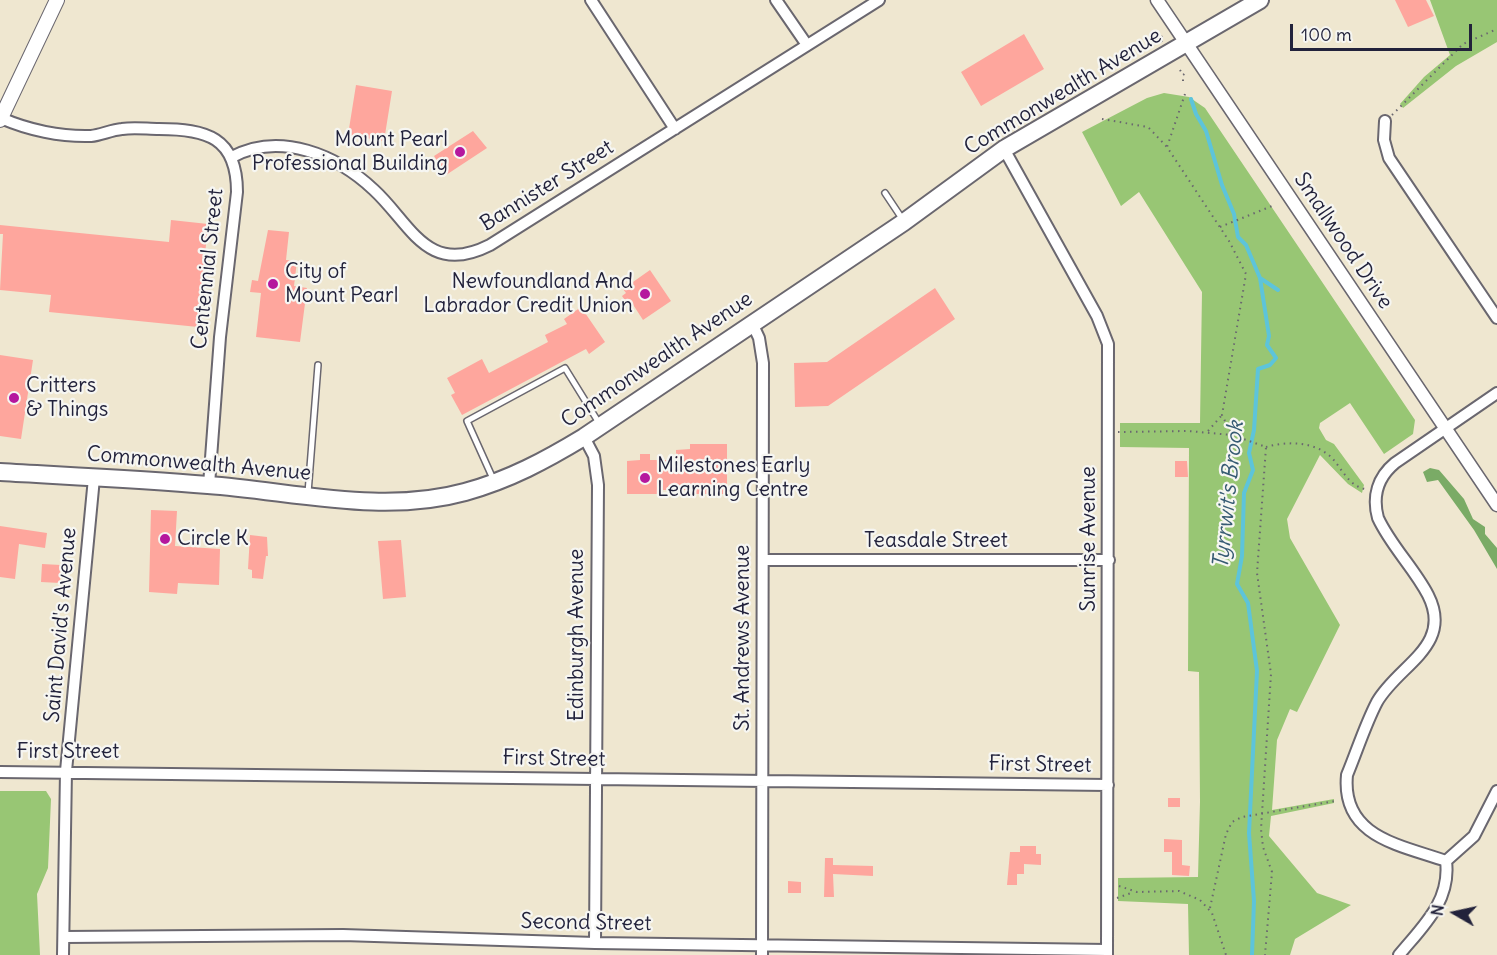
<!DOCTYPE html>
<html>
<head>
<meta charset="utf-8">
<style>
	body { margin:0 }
	#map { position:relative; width:1497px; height:955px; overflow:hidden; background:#efe7d0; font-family:Delius,sans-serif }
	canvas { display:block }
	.north { position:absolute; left:1425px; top:883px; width:60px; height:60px; -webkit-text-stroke:4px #f6f6f2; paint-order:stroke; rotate:279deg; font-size:16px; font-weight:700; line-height:24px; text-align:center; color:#22223b }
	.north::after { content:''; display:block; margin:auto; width:21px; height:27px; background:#22223b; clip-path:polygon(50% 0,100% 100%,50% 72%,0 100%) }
	.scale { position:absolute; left:1290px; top:24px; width:182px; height:27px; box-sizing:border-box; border:3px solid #22223b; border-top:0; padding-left:8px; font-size:18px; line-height:21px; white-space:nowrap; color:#22223b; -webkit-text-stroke:4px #f6f6f2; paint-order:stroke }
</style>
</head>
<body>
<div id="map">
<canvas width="1497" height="955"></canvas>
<div class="north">N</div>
<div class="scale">100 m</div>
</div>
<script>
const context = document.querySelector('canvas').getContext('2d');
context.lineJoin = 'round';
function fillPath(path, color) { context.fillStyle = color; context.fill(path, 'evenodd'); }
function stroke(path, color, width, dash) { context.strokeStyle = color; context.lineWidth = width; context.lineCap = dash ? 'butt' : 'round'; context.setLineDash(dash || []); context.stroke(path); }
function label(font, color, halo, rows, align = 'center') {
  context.font = font + ' Delius,sans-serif'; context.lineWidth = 4.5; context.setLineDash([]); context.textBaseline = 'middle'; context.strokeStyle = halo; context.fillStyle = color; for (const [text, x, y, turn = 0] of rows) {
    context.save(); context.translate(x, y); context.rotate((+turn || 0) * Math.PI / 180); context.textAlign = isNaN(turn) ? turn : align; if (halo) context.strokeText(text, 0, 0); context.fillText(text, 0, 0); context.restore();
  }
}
fillPath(new Path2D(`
	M1430 0H1497V42L1456 66 1403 108 1400 104 1424 77 1450 55Z
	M1164 93 1189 97 1205 108 1415 420 1413 434 1384 454 1350 403 1320 423 1319 428 1326 440 1334 444 1364 485 1362 493 1348 484 1320 455 1287 519 1290 538 1340 625 1297 712 1290 709 1277 740 1272 810 1334 799V803L1271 816 1269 836 1317 893 1351 905 1295 939 1290 955H1189L1188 904 1118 901V878L1198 877 1200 802 1199 672 1188 671 1189 448 1120 447V423H1200L1202 292 1139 192 1121 206 1082 132 1147 98Z
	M0 791H46L51 799 48 868 37 894 40 955H0Z`), '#98c674');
fillPath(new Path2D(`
	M1430 468 1439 470 1464 499 1473 519 1485 527V534L1497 548V569L1474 530 1438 480 1427 482 1423 472Z`), '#7aab66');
stroke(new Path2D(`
	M1191 99 1196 114 1206 131 1222 185 1234 214 1238 237 1246 245 1260 278 1269 336 1267 345 1276 358 1270 365 1258 369 1254 430 1249 453 1253 470 1244 493 1242 556 1237 584 1248 603 1257 671 1249 833 1254 901 1252 955
	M1260 278 1278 290`), '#5dc4da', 4);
fillPath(new Path2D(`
	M1395 0H1426L1434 16 1408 27Z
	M1024 34 1044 69 981 106 961 72Z
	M356 85 392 91 384 141 348 135Z
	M473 131 487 148 446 175 434 156Z
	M171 220 208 224 198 327 49 312 51 295 0 290 3 234H0V225L169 242Z
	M268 230 289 232 286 260 297 261 294 286 307 288 300 342 256 337 261 293 250 292 252 280 258 281Z
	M650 270 671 301 643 320 632 303 628 305 622 296 626 293 623 289Z
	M935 288 955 319 828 406 795 407 794 363 827 362Z
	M581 307 605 342 589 354 586 349 462 415 451 395 455 393 447 378 482 359 489 373 548 342 545 335 567 324 564 319Z
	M0 355 33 360 21 439 0 436Z
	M690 444H727V494H690V490H663V494H627V461L640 460V454H650V460H676V450L690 449Z
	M1175 461H1187L1188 477H1175Z
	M151 510 177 511 175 546 220 549 219 585 178 583 177 594 149 592Z
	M0 526 47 533 45 548 19 544 15 579 0 577Z
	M250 535 267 537 268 556H266L263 579 252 578V570L248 569Z
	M401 540 406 597 383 599 378 541Z
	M42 564 61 565 60 583 41 582Z
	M1168 798H1180V807H1168Z
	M1164 839 1182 840V865L1190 866 1189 876 1172 875V852H1164Z
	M1020 846H1036V854H1041V865L1024 864V874H1017V885H1007L1010 852H1020Z
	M825 858H833V865L873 866V876L833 874 834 897H824Z
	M788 881 801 882V893H788Z`), '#fea69d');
const service = new Path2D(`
	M885 193 903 220
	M494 481 467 421 565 368 599 423
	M308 493 318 365`);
const minor = new Path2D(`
	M591 0 675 129
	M776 0 807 45
	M1 118C28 130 61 137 91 136 101 135 111 130 122 129 134 127 147 129 159 129 206 129 237 137 237 192L220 337 209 485
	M1385 121 1384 140 1389 158 1497 318
	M1004 149 1097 316 1108 344 1107 955
	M232 157C280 131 337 155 374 190 411 224 427 277 490 245L879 0
	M752 323 759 338 763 363 762 955
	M1497 393 1395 463C1378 477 1372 496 1378 518 1391 546 1414 568 1428 595 1454 646 1398 665 1377 702 1365 725 1357 751 1347 775 1341 837 1400 845 1446 861L1474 836 1497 791
	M584 437 594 456 598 485 595 943
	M763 560H1109
	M0 772 1108 785
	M64 937 343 935 595 943 1107 950
	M63 955 66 771 94 478
	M1399 955C1423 926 1451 901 1446 861`);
const tertiary = new Path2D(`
	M1157 0 1497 505`);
const secondary = new Path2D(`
	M0 120 57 0`);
const primary = new Path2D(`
	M0 472C69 476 139 479 208 485 292 491 382 515 465 492 509 480 546 460 584 437L904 222 1004 149 1260 0`);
stroke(service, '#6a676f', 8);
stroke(minor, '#6a676f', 14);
stroke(tertiary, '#6a676f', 15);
stroke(secondary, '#6a676f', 16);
stroke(primary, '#6a676f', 20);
stroke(new Path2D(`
	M1162 42 1160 38 1165 35
	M1180 70 1183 75 1187 72
	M1183 81V75
	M1185 94 1167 147 1229 241 1246 274 1222 415 1232 435 1266 447 1257 573 1271 674 1261 829 1263 847 1272 872 1265 955
	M1392 115 1463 44 1497 29
	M1102 119 1148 127 1167 147
	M1220 227 1272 206
	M1208 431 1222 415
	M1118 432 1188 431 1232 435
	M1266 447C1287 441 1315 441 1332 458 1342 469 1349 486 1365 489
	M1119 886 1137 892 1179 891 1200 900 1212 913 1226 955
	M1117 898 1134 892
	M1210 908 1226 834 1232 822 1242 817 1335 801`), '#6a676f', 2, [1.5, 4.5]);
stroke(service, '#fff', 5);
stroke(minor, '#fff', 10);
stroke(tertiary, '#fff', 12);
stroke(secondary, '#fff', 14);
stroke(primary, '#fff', 16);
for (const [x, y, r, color] of [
	[460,152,6,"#b5179e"],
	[273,284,6,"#b5179e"],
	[645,294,6,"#b5179e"],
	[14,398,6,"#b5179e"],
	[645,478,6,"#b5179e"],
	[165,539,6,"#b5179e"]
]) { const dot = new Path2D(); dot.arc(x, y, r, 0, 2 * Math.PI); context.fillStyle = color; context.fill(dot); stroke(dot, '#f6f6f2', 2); }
label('21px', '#22223b', '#f6f6f2', [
	["Commonwealth Avenue",1063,92,-31],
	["Bannister Street",547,186,-32],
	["Smallwood Drive",1343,241,56],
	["Centennial Street",208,269,-84],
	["Commonwealth Avenue",657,360,-34],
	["Commonwealth Avenue",199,464,5],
	["Sunrise Avenue",1089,539,-90],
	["Teasdale Street",936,541],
	["Saint David's Avenue",61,625,-85],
	["Edinburgh Avenue",577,635,-90],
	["St. Andrews Avenue",743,638,-90],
	["First Street",68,752],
	["First Street",554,759,1],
	["First Street",1040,765,1],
	["Second Street",586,923,1]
]);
label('21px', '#22223b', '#f6f6f2', [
	["Mount Pearl",448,140,"right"],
	["Professional Building",448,164,"right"],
	["City of",285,272],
	["Mount Pearl",285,296],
	["Newfoundland And",633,282,"right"],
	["Labrador Credit Union",633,306,"right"],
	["Critters",26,386],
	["& Things",26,410],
	["Milestones Early",657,466],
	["Learning Centre",657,490],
	["Circle K",177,539]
], 'left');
label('italic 22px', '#375b73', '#f6f6f2', [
	["Tyrrwit's Brook",1229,495,-84]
]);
</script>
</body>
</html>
